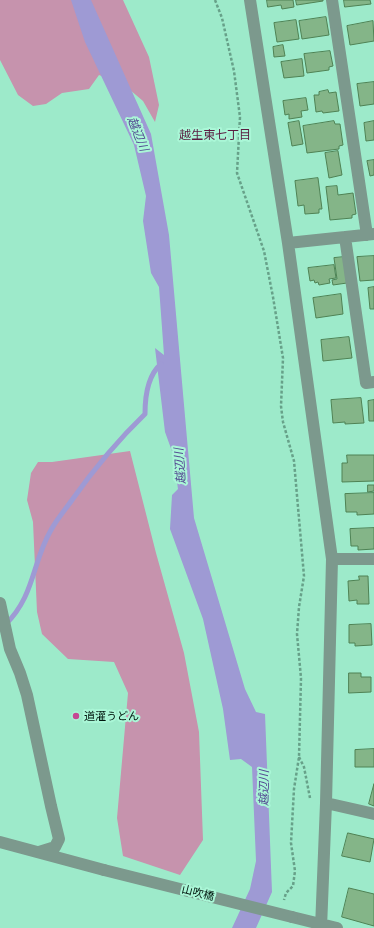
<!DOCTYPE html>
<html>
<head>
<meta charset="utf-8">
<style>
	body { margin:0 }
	canvas { display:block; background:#9deaca }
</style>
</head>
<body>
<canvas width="374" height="928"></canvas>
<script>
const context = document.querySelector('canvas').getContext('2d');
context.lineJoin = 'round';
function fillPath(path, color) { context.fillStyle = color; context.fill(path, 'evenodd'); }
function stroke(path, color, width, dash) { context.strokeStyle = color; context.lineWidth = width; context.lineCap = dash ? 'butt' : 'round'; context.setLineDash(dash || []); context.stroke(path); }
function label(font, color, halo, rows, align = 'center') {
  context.font = font + ' Commissioner,"Noto Sans JP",sans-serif'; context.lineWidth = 4; context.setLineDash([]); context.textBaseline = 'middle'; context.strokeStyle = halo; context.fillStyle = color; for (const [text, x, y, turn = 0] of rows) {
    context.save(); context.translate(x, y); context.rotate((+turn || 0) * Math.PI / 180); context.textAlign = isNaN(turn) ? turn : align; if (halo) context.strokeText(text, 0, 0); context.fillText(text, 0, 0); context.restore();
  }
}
fillPath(new Path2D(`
	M0 0H123L149 57 159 105 155 122 143 101 123 84 99 75 89 89 62 93 46 104 33 106 18 95 0 60Z
	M130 451 156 553 184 653 199 732 203 840 180 875 123 856 117 818 128 693 114 662 68 659 42 634 37 612 33 522 27 500 31 473 38 462H52Z`), '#c693ad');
fillPath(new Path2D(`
	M71 0H91L151 134 169 235 194 518 245 689 256 712 265 714 272 892 256 928H232L250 889 256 861 252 767 241 759 230 760 223 709 203 619 170 529 172 495 178 489 173 454 165 432 155 348 164 355 159 287 151 273 143 221 146 196 134 145 85 42Z`), '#9e9ad4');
stroke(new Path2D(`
	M5 625C35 596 32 562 51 530 57 519 65 510 72 500 94 469 118 440 145 414 145 397 147 376 161 364`), '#9e9ad4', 5);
const building = new Path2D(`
	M267 0H293L294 7 282 9 281 5 268 7Z
	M296 0H323V1L297 5Z
	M344 0H370L371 4 345 7Z
	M326 17 329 35 302 39 299 21Z
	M296 20 299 39 277 42 274 23Z
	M373 21 374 41 350 45 347 26Z
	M283 45 285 56 274 57 273 47Z
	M330 51 333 66 329 67V70L307 73 304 54Z
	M302 59 304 76 284 78 281 62Z
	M374 82V104L360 106 357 84Z
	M328 90 329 93 336 92 339 111 323 113 322 111 316 112 314 95H319V92Z
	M306 98 308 110 301 111 302 117 289 119V114L285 115 283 101Z
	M299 121 303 144 292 146 288 123Z
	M334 121 335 124H340L343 145 339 146V149L307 153 303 126Z
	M374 121V140L366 141 364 123Z
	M338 151 342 175 329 178 325 153Z
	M374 160V175L370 176 367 161Z
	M318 178 322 209H319V213L305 214 304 205 298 206 295 181Z
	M337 186 338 195 353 193 356 214 352 215V218L330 220 326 187Z
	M374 256V280L360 281 357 257Z
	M344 257 347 283 333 285 332 280 337 279 334 258Z
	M334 265 336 278 329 279 330 283 319 285 318 282 315 283 314 280 310 281 308 268Z
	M374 287V309H370L368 288Z
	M341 294 343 314 316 318 313 298Z
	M349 337 352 358 323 361 321 340Z
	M361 398 364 423 345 424V422L333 423 331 400Z
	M374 400V421H369L368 401Z
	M347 455H374V481L342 482V463H347Z
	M368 485H374V491L368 492Z
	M374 493V514L357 515V512H346L345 494Z
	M374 528V549L358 550V546H351L350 529Z
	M359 576H368L369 604H357V600L349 601 348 581 359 580Z
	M371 624 372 645 355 646V643H349V625Z
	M349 673H361V677H371V692L349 693Z
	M374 749V767H355V750Z
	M374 784V806L369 804Z
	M348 833 374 839 370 862 342 856Z
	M349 888 374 894V926L342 917Z`);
fillPath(building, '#84b588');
stroke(building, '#4f8254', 1);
stroke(new Path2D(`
	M215 0 222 18 234 71 240 117 237 173 264 251 273 297 283 358 281 406 283 422 294 461 304 576 299 607 297 634 301 678 299 757 294 789 291 843 295 871 293 886 286 893 284 900
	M299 757 304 767 310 798`), '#67a189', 2.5, [3, 2]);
stroke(new Path2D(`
	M250 0 288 243 332 559 326 803 321 928
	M332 0 367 235
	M345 237 366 383 374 382
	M288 243 374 234
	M332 559H374
	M0 603 10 649 20 673 27 695 51 806 59 839 55 847 39 852
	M326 803 374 814
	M0 842 104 870
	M292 917 337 928`), '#7c998d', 12);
stroke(new Path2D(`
	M104 870 292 917`), '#7c998d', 12);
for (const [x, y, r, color] of [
	[76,716,4,"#c54793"]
]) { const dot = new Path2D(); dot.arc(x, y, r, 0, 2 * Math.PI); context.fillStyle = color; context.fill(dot); stroke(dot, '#aaf7d7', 1.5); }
label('11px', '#00150d', '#aaf7d7', [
	["道灌うどん",84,716]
], 'left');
label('11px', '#00150d', '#aaf7d7', [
	["山吹橋",198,893,14]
]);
label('italic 12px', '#544b92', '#aaf7d7', [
	["越辺川",138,134,68],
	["越辺川",180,466,-94],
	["越辺川",264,788,-89]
]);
label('12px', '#5a1d41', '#aaf7d7', [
	["越生東七丁目",215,135]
]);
</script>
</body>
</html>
